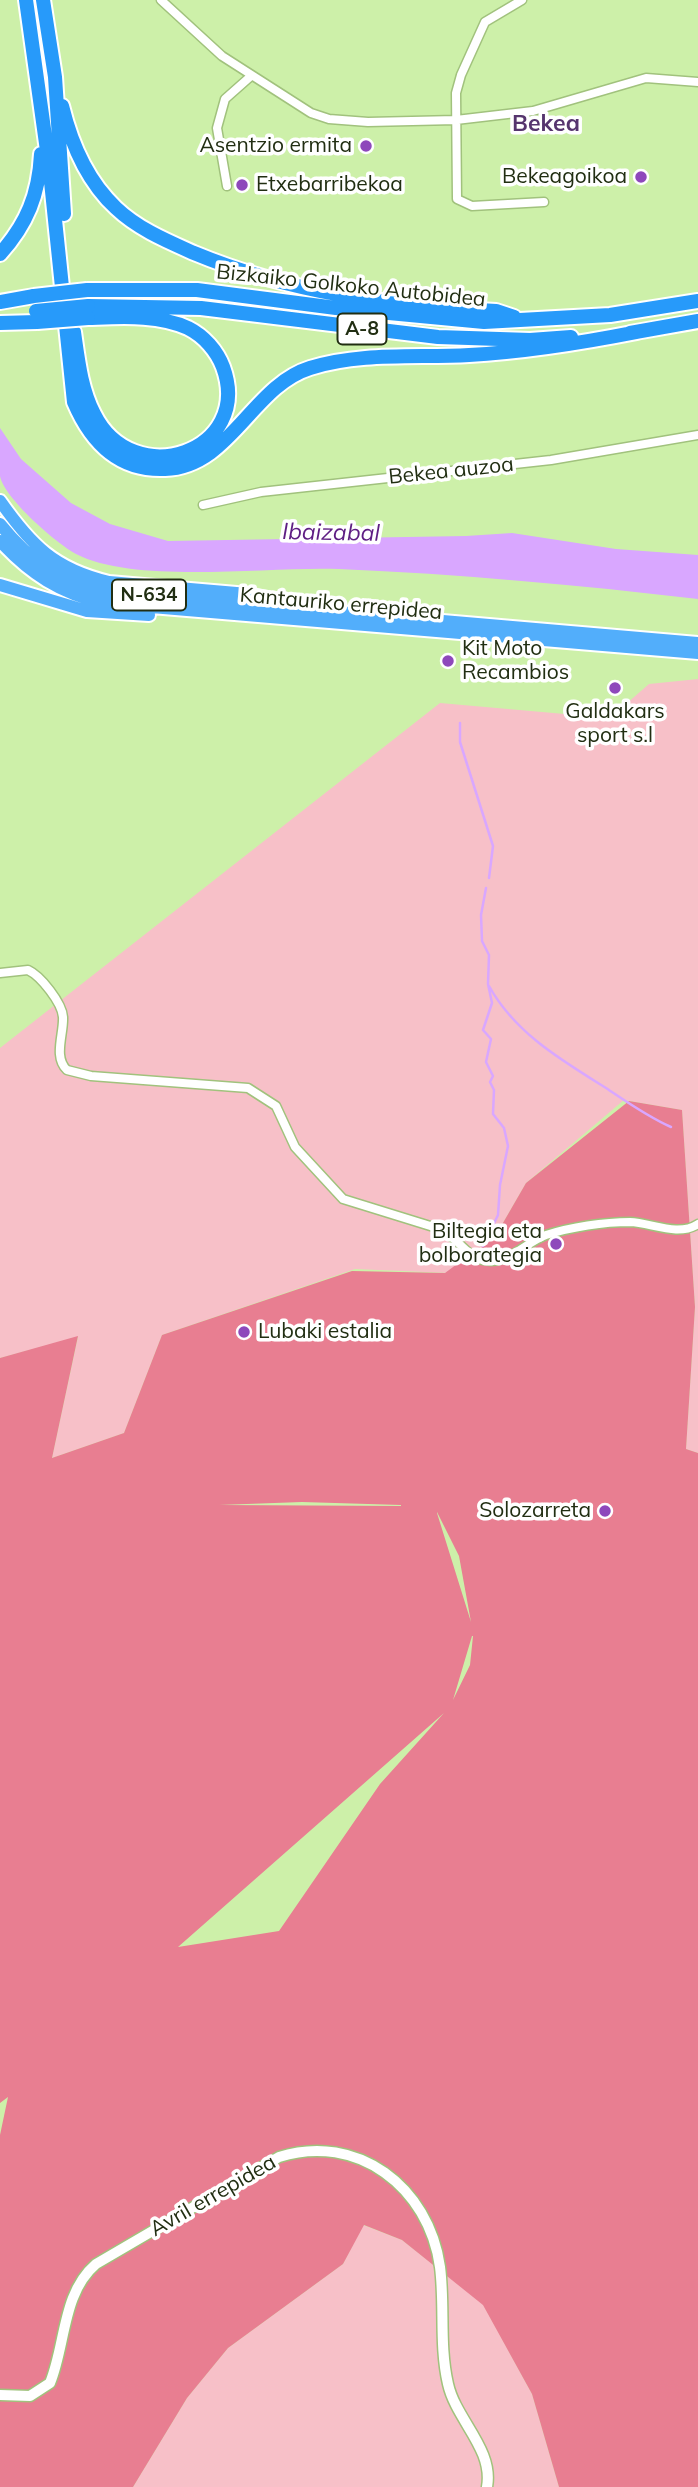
<!DOCTYPE html>
<html>
<head>
<meta charset="utf-8">
<style>
	body { margin:0 }
	canvas { display:block; background:#cdf0a9 }
</style>
</head>
<body>
<canvas width="698" height="2487"></canvas>
<script>
const context = document.querySelector('canvas').getContext('2d');
context.lineJoin = 'round';
function fillPath(path, color) { context.fillStyle = color; context.fill(path, 'evenodd'); }
function stroke(path, color, width, dash) { context.strokeStyle = color; context.lineWidth = width; context.lineCap = dash ? 'butt' : 'round'; context.setLineDash(dash || []); context.stroke(path); }
function label(font, color, halo, rows, align = 'center') {
  context.font = font + ' Mulish,sans-serif'; context.lineWidth = 7; context.setLineDash([]); context.textBaseline = 'middle'; context.strokeStyle = halo; context.fillStyle = color; for (const [text, x, y, turn = 0] of rows) {
    context.save(); context.translate(x, y); context.rotate((+turn || 0) * Math.PI / 180); context.textAlign = isNaN(turn) ? turn : align; if (halo) context.strokeText(text, 0, 0); context.fillText(text, 0, 0); context.restore();
  }
}
fillPath(new Path2D(`
	M698 679V1453L686 1449 695 1307 682 1110 624 1100 526 1183 496 1235 449 1273 355 1269 162 1335 124 1433 52 1458 78 1337 0 1358V1048L440 703 610 718 649 684Z
	M363 2225 402 2240 483 2304 532 2394 559 2487H133L187 2398 228 2348 343 2264Z`), '#f7c0c8');
fillPath(new Path2D(`
	M629 1101 682 1110 695 1307 686 1449 698 1453V2487H559L532 2394 483 2305 402 2240 364 2225 343 2264 228 2348 187 2398 133 2487H0V2135L8 2097 0 2103V1358L78 1336 52 1458 124 1433 162 1335 352 1271 445 1273 496 1235 526 1183ZM302 1502 401 1505V1506L219 1505ZM437 1512 459 1556 471 1622 437 1513ZM473 1636 470 1665 453 1700 472 1636ZM444 1713 380 1784 279 1931 178 1947Z`), '#e87e91');
fillPath(new Path2D(`
	M0 428 21 459 71 503 110 524 168 541 466 536 512 533 616 549 698 555V599C578 585 459 574 339 569 270 566 136 585 76 554 56 543 4 498 0 476 0 461 0 443 0 428Z`), '#d9a7ff');
stroke(new Path2D(`
	M460 723V742L493 846 489 878
	M489 986C515 1033 561 1060 606 1088 627 1102 648 1117 671 1127
	M483 1246 498 1215 500 1185 508 1146 504 1128 493 1114 494 1090 490 1082 493 1076 486 1062 491 1039 483 1030 492 1003 488 984 489 955 482 941 481 915 486 888`), '#d9a7ff', 2.5);
const minor = new Path2D(`
	M161 0 222 56 311 113 329 119 368 122 456 120 533 111 646 78 698 82
	M522 0 485 22 461 75 456 93 457 199 472 206 544 202
	M227 186 217 128 225 99 251 76
	M203 505 261 492 551 460 698 435
	M0 973 28 970C41 976 62 1003 63 1017 64 1034 53 1057 67 1070L91 1076 248 1088 276 1106 295 1147 343 1199 440 1229C456 1236 467 1257 483 1260 508 1266 524 1243 546 1235 571 1227 604 1222 630 1222 652 1223 678 1237 698 1224`);
const tertiary = new Path2D(`
	M0 2395 30 2396 50 2383C66 2344 62 2293 96 2264L279 2157C357 2132 429 2187 440 2267 445 2306 439 2345 448 2384 456 2420 494 2449 487 2487`);
const trunk = new Path2D(`
	M0 501C31 545 54 569 109 582L248 594 276 600
	M0 524C29 560 61 583 107 592L698 643
	M0 541C29 573 61 594 104 603L698 653
	M0 585 87 611 149 615`);
const motorway = new Path2D(`
	M26 0 50 172 74 402C91 442 118 471 165 469 230 467 252 386 310 368 361 352 416 358 469 355 526 352 581 343 637 332
	M43 0 55 77 64 214
	M62 106C71 143 87 181 116 208 138 229 167 241 194 253 290 293 393 306 496 311L514 317
	M0 254C27 224 39 194 41 154
	M87 290H197L336 308 484 322 610 315 698 301
	M0 302 34 296
	M88 306 201 308 438 337 530 340 571 337
	M0 323 37 322
	M74 332C78 360 81 389 94 414 133 493 254 452 223 367 217 351 204 336 188 328 158 314 120 317 88 318
	M630 333 698 321`);
stroke(minor, '#a1c27d', 11);
stroke(tertiary, '#a1c27d', 13);
stroke(trunk, '#fff', 16);
stroke(motorway, '#fff', 18);
stroke(minor, '#fff', 8);
stroke(tertiary, '#fff', 10);
stroke(trunk, '#52aefb', 12);
stroke(motorway, '#279afa', 14);
const motorwayBridge = new Path2D(`
	M34 296 87 290
	M36 311 88 306
	M37 322 88 318`);
stroke(motorwayBridge, '#fff', 18, []);
stroke(motorwayBridge, '#279afa', 14);
for (const [x, y, r, color] of [
	[366,146,7,"#8e48bb"],
	[641,177,7,"#8e48bb"],
	[242,185,7,"#8e48bb"],
	[448,661,7,"#8e48bb"],
	[615,688,7,"#8e48bb"],
	[556,1244,7,"#8e48bb"],
	[244,1332,7,"#8e48bb"],
	[605,1511,7,"#8e48bb"]
]) { const dot = new Path2D(); dot.arc(x, y, r, 0, 2 * Math.PI); context.fillStyle = color; context.fill(dot); stroke(dot, '#fff', 2.5); }
for (const [x, y, w] of [
	[362,329,49],
	[149,595,74]
]) { const box = new Path2D(); box.roundRect(x - w / 2, y - 15.5, w, 31, 5); context.fillStyle = '#fff'; context.fill(box); stroke(box, '#212e12', 2); }
label('bold 19px', '#212e12', null, [
	["A-8",362,329],
	["N-634",149,595]
]);
label('21px', '#212e12', '#fff', [
	["Asentzio ermita",352,146],
	["Bekeagoikoa",627,177],
	["Etxebarribekoa",256,185,"left"],
	["Kit Moto",462,649,"left"],
	["Recambios",462,673,"left"],
	["Galdakars",615,712,"center"],
	["sport s.l",615,736,"center"],
	["Biltegia eta",542,1232],
	["bolborategia",542,1256],
	["Lubaki estalia",258,1332,"left"],
	["Solozarreta",591,1511]
], 'right');
label('21px', '#212e12', '#fff', [
	["Bizkaiko Golkoko Autobidea",351,286,6],
	["Bekea auzoa",451,471,-6],
	["Kantauriko errepidea",341,604,5],
	["Avril errepidea",213,2196,-30]
]);
label('bold 23px', '#56356e', '#fff', [
	["Bekea",546,124]
]);
label('italic 23px', '#5e1e83', '#fff', [
	["Ibaizabal",331,533,1]
]);
</script>
</body>
</html>
